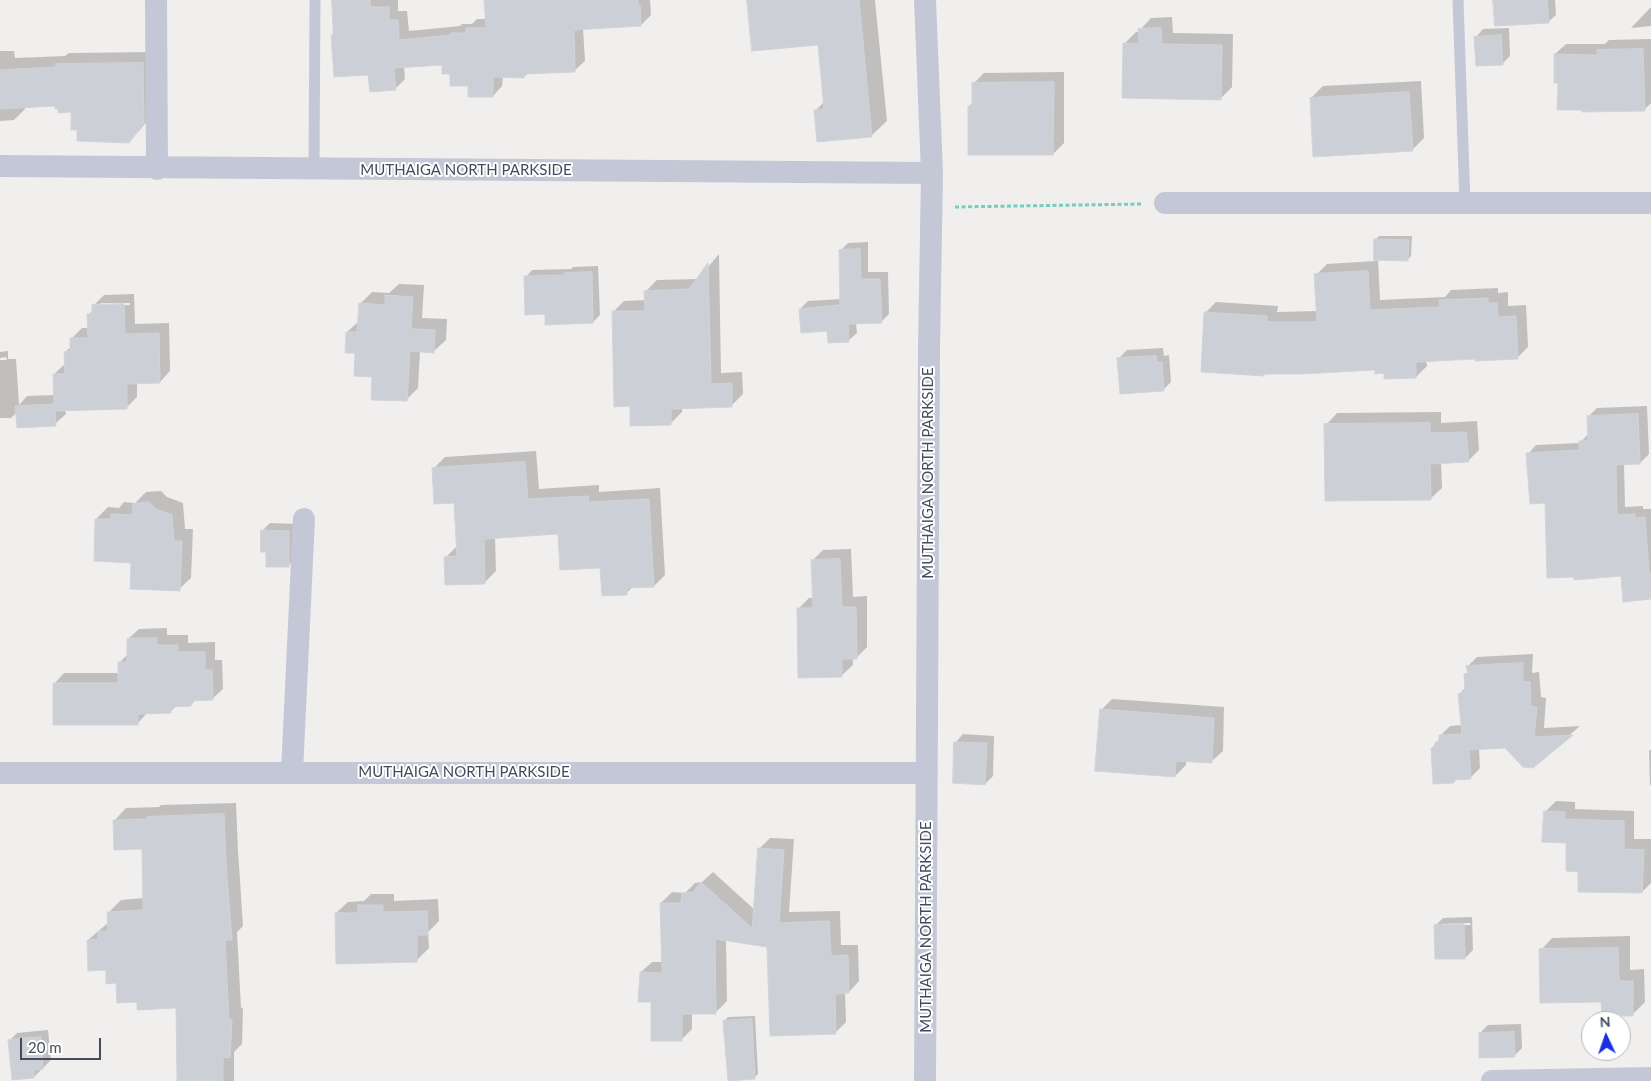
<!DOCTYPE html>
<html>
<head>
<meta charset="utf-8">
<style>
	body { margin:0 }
	#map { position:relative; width:1651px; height:1081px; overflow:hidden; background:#f1efee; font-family:Lato,sans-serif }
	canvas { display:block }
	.north { position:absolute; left:1581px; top:1011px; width:50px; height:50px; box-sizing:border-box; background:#fff; border:1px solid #b5b7be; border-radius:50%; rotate:357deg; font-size:14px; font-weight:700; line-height:20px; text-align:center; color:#464b5c }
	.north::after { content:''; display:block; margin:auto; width:18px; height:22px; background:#1731e2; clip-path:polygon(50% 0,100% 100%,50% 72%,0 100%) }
	.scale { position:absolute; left:20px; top:1038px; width:81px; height:22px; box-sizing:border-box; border:2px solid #464b5c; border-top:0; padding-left:6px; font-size:15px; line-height:18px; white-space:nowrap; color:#464b5c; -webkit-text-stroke:4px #fff; paint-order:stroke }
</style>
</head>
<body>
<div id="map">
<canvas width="1651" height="1081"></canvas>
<div class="north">N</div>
<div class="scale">20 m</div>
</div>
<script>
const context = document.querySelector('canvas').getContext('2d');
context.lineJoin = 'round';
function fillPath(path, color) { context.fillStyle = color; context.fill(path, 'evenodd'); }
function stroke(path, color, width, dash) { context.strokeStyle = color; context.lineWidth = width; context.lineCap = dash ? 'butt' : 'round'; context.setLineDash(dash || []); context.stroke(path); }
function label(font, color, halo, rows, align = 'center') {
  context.font = font + ' Lato,sans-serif'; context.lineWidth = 4; context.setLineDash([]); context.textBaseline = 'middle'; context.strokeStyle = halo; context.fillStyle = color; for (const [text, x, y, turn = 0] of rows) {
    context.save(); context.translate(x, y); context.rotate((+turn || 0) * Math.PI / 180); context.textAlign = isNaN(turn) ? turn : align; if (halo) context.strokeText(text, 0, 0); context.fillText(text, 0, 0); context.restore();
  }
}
fillPath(new Path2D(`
	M334 0H398V11H407L409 31 460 26 462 24H472L477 19H486L485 0H650L651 15 641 25 583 28 585 61 575 70 528 73 524 77 503 76 502 86 493 96 469 85 452 73 443 63 404 66 405 79 395 89 370 73 332 35 334 33Z
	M748 0H875L887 121 871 136 815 111 824 102 819 44Z
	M1495 0H1555L1556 15 1548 22Z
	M1651 7V26L1631 28Z
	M1172 17 1173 33 1233 34 1232 87 1221 98 1124 44 1136 32H1140V30L1151 18Z
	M1509 28 1510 56 1502 64 1476 37 1483 29Z
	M1651 39V103L1644 110 1559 82 1555 54 1566 44H1605L1609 40Z
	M0 51H14L15 58 65 56 69 53 154 52 155 111 140 130 128 142 78 129 72 111 57 105 25 107V109L14 120 0 121Z
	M1064 72V143L1053 154 969 106 973 102V84L984 73Z
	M1421 81 1424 138 1412 150 1311 98 1323 86Z
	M1379 236H1412L1411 256 1408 259H1378L1380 300 1445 297 1451 290 1498 288V293L1508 292V306L1526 305 1528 347 1517 358 1477 357 1426 360 1427 366 1416 377 1385 372 1205 313 1216 302 1278 306 1277 312 1318 311 1316 275 1327 264 1375 261 1376 239Z
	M868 242V272H888L889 314 881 322 856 323 857 333 849 340 828 329 800 309 808 301 841 299 840 251 848 243Z
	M719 254 721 373 742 372 743 394 732 405 682 408V412L671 423 631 405 613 312 624 301 646 300V291L657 280 698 279Z
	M598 266 600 315 593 322 546 313 526 277 532 270 571 269 573 267Z
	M399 284 424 285 422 318 447 319 446 340 434 351H420L418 388 406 400 373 376 357 352 347 332 359 321 360 304 372 292 389 293Z
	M134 294 135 324 169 323 170 371 160 382H137V397L127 407 65 409 66 414 55 424 17 412 11 418H0V360H7L6 357 0 358V352L8 351V359H16L19 405 27 396 55 395 54 374 65 364V352L72 346 71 339 82 328H89L88 315 94 309V305L104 295ZM101 303H130V305L99 306Z
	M1163 348 1164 356 1169 355 1171 382 1163 390 1119 358 1127 350Z
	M1647 406 1649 454 1640 463H1624L1625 507 1643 506V509H1651V597L1622 575 1546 502 1528 454 1536 445 1580 443 1589 433 1588 417 1597 408Z
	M1441 412V423L1477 421 1479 450 1468 461 1441 463 1442 488 1430 499 1326 425 1337 413Z
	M536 451 539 489 599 485V492L660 488 665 575 654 586 633 587 626 593 601 567 559 532 495 537 496 571 485 582 446 557 457 546 455 501 433 469 445 457Z
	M161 491 167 497 183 503 185 529H193L191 578 179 589 132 561 96 519 108 507 119 508 124 502 135 503 146 492Z
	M270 523 297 524 296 558 288 566 267 551 262 531Z
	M851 549 853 597 867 596V647L856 658H853V665L841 676 798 609 809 598H814L812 561 823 550Z
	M167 628V635H188V643L215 642V660H222L223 689 212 699H196L191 705H177L170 712 147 713 137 724 54 684 64 673H119V663L129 653 128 639 139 629Z
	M1533 654 1532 673 1539 672 1541 697 1546 698 1544 728 1580 726 1533 767 1505 746 1479 748 1480 768 1470 778H1457L1454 782 1432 748 1440 738V736L1450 726 1462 725 1459 694 1466 687 1465 675 1469 671 1467 667 1477 657Z
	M1112 699 1224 707 1223 751 1212 761 1186 760V765L1175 776 1101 710Z
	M963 734 994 736 993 776 985 784 956 742Z
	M1651 749V785H1650L1649 751Z
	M1556 801 1575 802V809L1634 811V839H1651V883L1642 892 1579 871 1568 842 1545 812Z
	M236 803 238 850 243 926 237 932 241 1008H243L242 1044 234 1052V1081H178V1006L138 1001 117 982 107 969 88 940 109 922V912L121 900 144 898 143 848 114 821 126 808 159 807 161 805Z
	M770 838 794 839 789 912 840 911 841 945H858L859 981 849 992H845L846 1022 835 1033 768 946 726 939 727 1001 716 1012H692V1029L681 1040 653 1001 641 972 652 962H663L661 903 672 892 685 893 695 883 702 882 713 872 755 910 759 849Z
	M371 894H394V901L438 899 439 921 428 932 429 948 417 960 336 913 348 902 364 901Z
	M1472 917 1473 950 1465 958 1435 926 1443 918ZM1470 923 1471 925 1442 926V924Z
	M1630 936V970L1644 969 1645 1002 1633 1014 1541 950 1552 938Z
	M755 1016 758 1074 755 1077 724 1021 728 1017Z
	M1521 1024 1522 1048 1514 1056 1480 1033 1488 1025Z
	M48 1030 51 1060 34 1077 9 1041 17 1033Z`), '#0003');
const building = new Path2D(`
	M332 0H370V7H389V20H398L399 40 451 35V33H466V28H486L484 0H638V5H640L641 26 574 30 575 72 524 74V78L493 77V97H468V86H450V74H442V65L394 68 396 90 370 92 368 75 334 77 331 35H333Z
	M747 0H859L872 137 817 142 814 110 824 109 818 45 752 51Z
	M1493 0H1547L1549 23 1495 26Z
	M1161 28 1162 44 1222 45 1221 100 1122 98 1123 43 1139 44 1138 29Z
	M1501 35 1503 65 1476 66 1474 37Z
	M1643 49 1645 111 1582 112V110H1557L1558 83H1554V54L1597 55V50Z
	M143 63 144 123 129 143 77 141V130H71V112L58 113V109H55V106L0 109V70L56 67V64Z
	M1029 82H1054L1053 155H968V106H972V83Z
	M1409 92 1413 151 1313 157 1310 98Z
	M1374 239 1409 240 1408 261 1374 260Z
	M860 249 861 279H880L882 323 848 324 849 342 828 343 827 331 801 333 799 309 840 305 839 250Z
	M708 263 711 384 732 383V407L671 409V425L630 426V406L614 407 612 311H645L644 291 689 289Z
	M1368 271 1370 310 1440 307 1439 300 1488 298V303H1497L1498 317 1516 316 1518 359 1475 361V359L1416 362V378L1384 379V373L1375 374V370L1302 374H1264V376L1201 372 1204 312 1267 316V322H1317L1314 274Z
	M592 272 593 323 545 325V314L525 315 524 276 565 275V273Z
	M385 295 413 297 411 329 435 330 434 353 410 351 407 401 371 400 372 377 354 376 355 353H345L346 332H357L359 303 385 305Z
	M124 304 125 334 159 333 160 383 127 384V409L55 411 56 426 17 428 15 406 54 404 53 374H65L64 352 70 351V338H88L87 314H92V305Z
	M1156 356 1157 363 1162 362 1164 391 1120 394 1117 358Z
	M1638 414 1640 464 1616 465 1617 515 1635 514V518L1645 517 1649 573H1651V599L1623 602 1621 576 1574 580V577L1547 578 1545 503 1530 504 1526 453 1579 450V441L1588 440 1587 416Z
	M1430 423V433L1466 432 1469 462 1430 464 1431 500 1325 501 1324 424Z
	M525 462 528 499 588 496 589 502 649 499 654 587 627 588V595L602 596 600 568 560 570 558 534 484 539 485 584 445 585 444 557 457 556 454 503 434 504 432 468Z
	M149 502 156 509 172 515 174 541H182L180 591 130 589 131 563 94 561 95 519H111V514L132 515 133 504Z
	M261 530 289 531V567H266V552H261Z
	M840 559 842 607H856L857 659H842V677L798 678 797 608H813L811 560Z
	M157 638V645H178V652H205V670H212L213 700 191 701V706L171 707V713L138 714V725H53V683H118V662H127V639Z
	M1523 663V682H1530L1531 707H1537L1534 737 1573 735 1533 768 1523 767 1505 748 1469 750 1471 779 1454 780V783L1433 784 1431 748 1435 747V742H1439V735L1462 734 1458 694 1465 691 1464 674 1468 673 1466 666Z
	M1100 709 1214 718 1212 763 1176 761 1175 777 1095 771Z
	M954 742 987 743 985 785 953 783Z
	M1544 811 1565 812 1564 819 1624 821V849L1644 850 1642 893 1578 892V872L1566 871V843L1542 842Z
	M224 814 226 863 232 940H225L229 1020H232L230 1058 223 1057V1081H177L176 1008 137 1010V1002L117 1003 116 983 106 984V970L88 971 87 940 98 939V931H108L107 912 143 910 142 849 114 850 113 820 147 819V817Z
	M758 848 784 850 779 923 829 921 831 956 848 955 849 993 835 994 836 1034 770 1036 767 947 715 939 716 1014H682V1041H651V1002H638L640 972 662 973 660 903H681L682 893 693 892 701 882 752 928Z
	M358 905H383V912L427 911 428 935H417V962L336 964 335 913H358Z
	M1464 924 1465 959H1435L1434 925Z
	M1618 948 1619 981H1633V1016H1602L1601 1002 1540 1003 1539 949Z
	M752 1019 755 1079 728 1081 723 1021Z
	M1514 1032 1515 1057 1479 1058V1033Z
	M41 1037 43 1069 34 1070V1078L12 1080 8 1040Z`);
fillPath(building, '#cdcfd6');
stroke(building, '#d2d2da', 1);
stroke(new Path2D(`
	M955 207 1141 204`), '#73cebd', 3, [4, 2.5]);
stroke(new Path2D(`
	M1458 0 1465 203
	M314 169 315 0`), '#c4c8d6', 11);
stroke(new Path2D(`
	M156 0 157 169
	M925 0 932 173 929 348 925 1081
	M0 166 932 173
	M1165 203H1651
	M292 772 304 519
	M0 773H927
	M1492 1081 1651 1078`), '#c4c8d6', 22);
label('15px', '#464b5c', '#fff', [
	["MUTHAIGA NORTH PARKSIDE",466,170],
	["MUTHAIGA NORTH PARKSIDE",928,473,-90],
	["MUTHAIGA NORTH PARKSIDE",464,772],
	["MUTHAIGA NORTH PARKSIDE",926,927,-90]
]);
</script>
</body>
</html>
